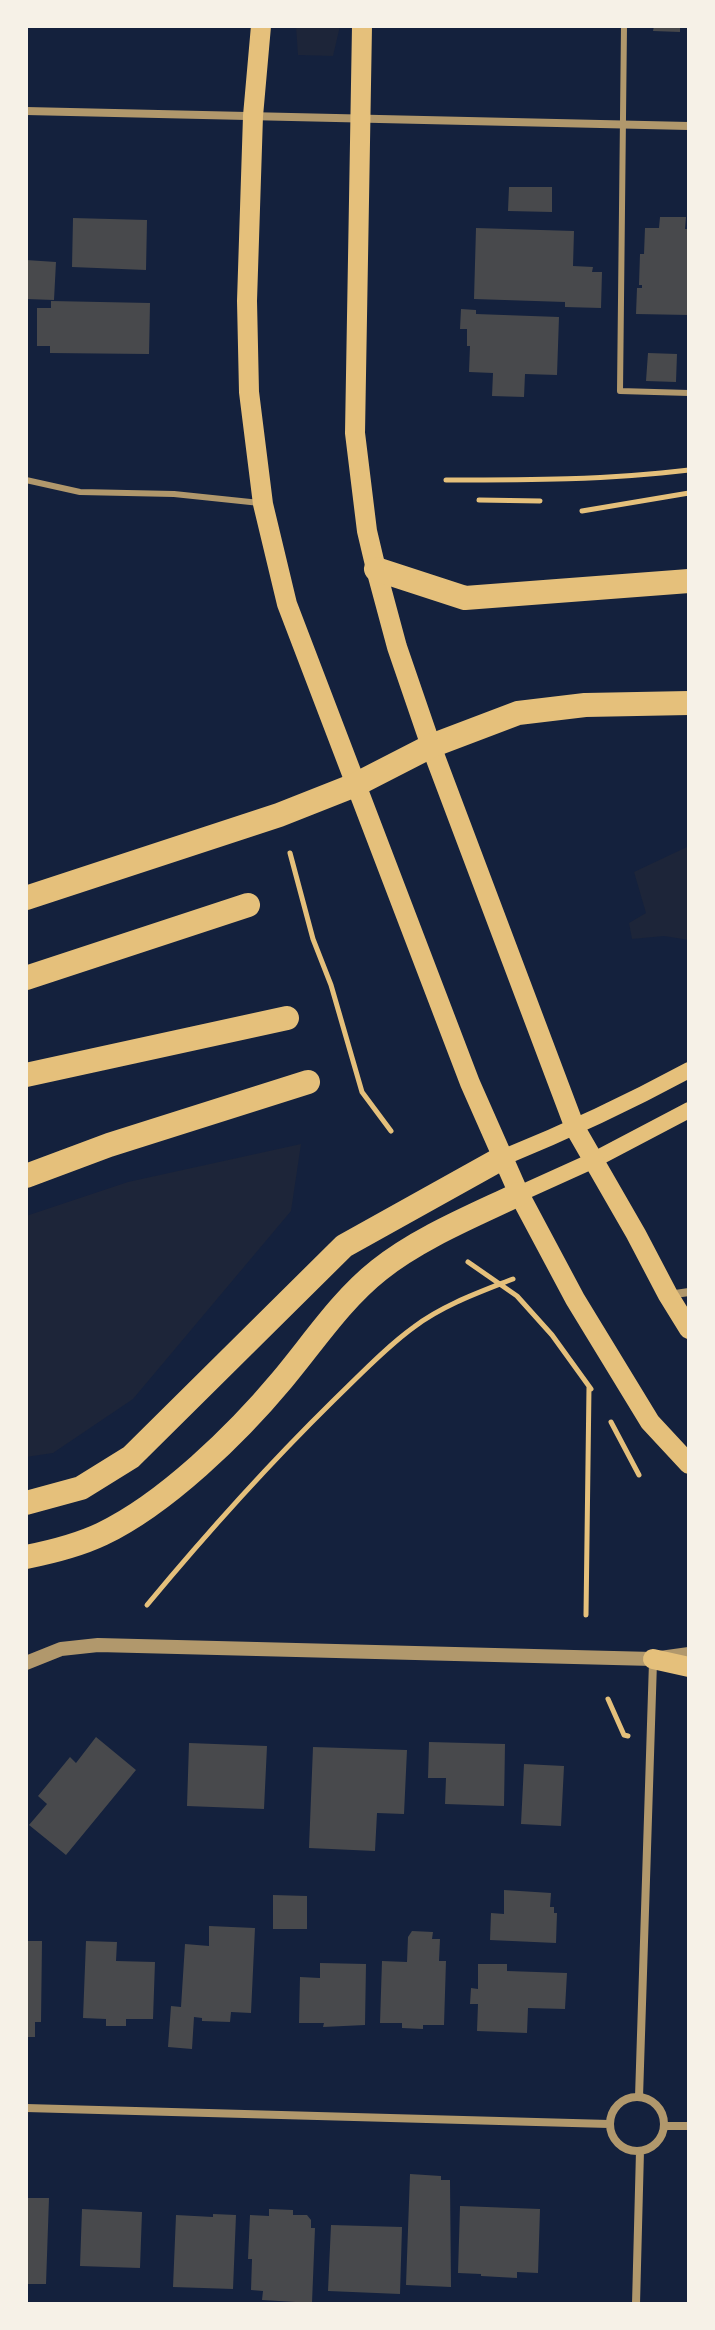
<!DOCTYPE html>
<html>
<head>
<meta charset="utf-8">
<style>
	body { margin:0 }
	#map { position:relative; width:715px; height:2330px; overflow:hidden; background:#14213d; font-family:"Fira Sans",sans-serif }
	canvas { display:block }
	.frame { position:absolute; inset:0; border:28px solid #f6f1e7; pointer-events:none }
</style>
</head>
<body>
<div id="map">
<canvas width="715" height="2330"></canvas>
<div class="frame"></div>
</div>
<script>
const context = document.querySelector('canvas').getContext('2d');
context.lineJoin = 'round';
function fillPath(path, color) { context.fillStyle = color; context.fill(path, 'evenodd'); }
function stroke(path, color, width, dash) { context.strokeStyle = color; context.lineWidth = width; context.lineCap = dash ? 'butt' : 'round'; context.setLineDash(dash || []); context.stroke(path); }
fillPath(new Path2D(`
	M296 26H340L333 56 298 55Z
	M689 846V940L664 936 632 939 629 923 646 913 634 872Z
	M301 1144 291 1211 133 1399 53 1453 26 1457V1216L128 1182Z`), '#1d2539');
fillPath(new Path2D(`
	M654 26H680V32L653 31Z
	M509 187H552V212L508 211Z
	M660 217H686L685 229H689V315L636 314 637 288H642V285H639L640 254H644L645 228H659Z
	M73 218 147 220 146 270 72 267Z
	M476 228 574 231 573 266 593 267 592 272H602L601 308 565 307V302L474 299Z
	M26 260 56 262 54 300 26 299Z
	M51 301 150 303 149 354 50 353V346H37V308H51Z
	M461 309 476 310V314L559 317 557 375 525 374 524 397 492 396 493 373 469 372 470 346H467V329H460Z
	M648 353 677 354 676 382 646 381Z
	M96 1737 136 1770 66 1855 29 1825 47 1804 38 1796 70 1757 76 1763Z
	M429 1742 505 1744 504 1806 445 1804 446 1778H428Z
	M189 1743 267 1746 264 1809 187 1806Z
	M313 1747 407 1750 404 1814 377 1813 375 1851 309 1848Z
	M524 1764 564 1766 561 1826 521 1824Z
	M504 1890 551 1893 550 1907H554V1913H557L556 1943 490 1940 491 1913 504 1914Z
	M273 1895 307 1896V1929H273Z
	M209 1926 255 1928 251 2013 231 2012 230 2022 202 2021V2018L194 2017 192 2049 168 2047 171 2006 181 2007 185 1944 209 1946Z
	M412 1931 433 1932 432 1939H440L439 1961H446L444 2025H423V2029L402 2028V2023H380L382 1961 407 1962 408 1937Z
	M26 1941H42L41 2022H35V2037H26Z
	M86 1941 117 1942 116 1961 155 1962 153 2019H126V2026H106V2019L83 2018Z
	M320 1963 366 1964 365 2025 323 2027 324 2023H299L300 1977 320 1978Z
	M478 1964H507V1971L567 1973 565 2009 528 2008 527 2033 477 2031 478 2004H470L471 1988 478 1989Z
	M410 2174 441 2176V2180H450L451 2287 406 2285Z
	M26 2198H49L46 2284H26Z
	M460 2206 540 2209 538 2273 517 2272V2278L481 2276V2274L458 2273Z
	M82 2209 142 2212 140 2268 80 2266Z
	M269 2209 293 2210V2215H307L311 2220V2228H315L312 2303 262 2300 263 2291 251 2290 252 2259H248L250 2215 269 2216Z
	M213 2214 236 2215 233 2289 173 2287 176 2215 213 2217Z
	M331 2225 402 2227 400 2294 328 2291Z`), '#48494c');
stroke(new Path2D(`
	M446 480C527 480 608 480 689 470
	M479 500 540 501
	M582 511 689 493
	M290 853 313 939 331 985 362 1092 391 1131
	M468 1262 517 1296 552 1335 591 1389
	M611 1422 639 1475
	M147 1605C206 1534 267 1466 333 1401 359 1376 385 1348 414 1327 443 1305 480 1292 513 1279
	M586 1615 589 1387
	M608 1699 624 1735 628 1736`), '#e5c07b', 5);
stroke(new Path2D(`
	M624 26 620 391 689 393
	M26 480 80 492 174 494 260 503`), '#b1986c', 6);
stroke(new Path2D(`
	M26 111 689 126
	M668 1295 689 1292
	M610 2124a27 27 0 1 1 54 0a27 27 0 1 1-54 0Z
	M639 2097 653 1662
	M26 2108 609 2124
	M664 2126H689
	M636 2304 640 2151`), '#b1986c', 8);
stroke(new Path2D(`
	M26 1663 61 1649 98 1645 653 1659 689 1654`), '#b1986c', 14);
stroke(new Path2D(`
	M502 1158C566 1132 628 1103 689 1070
	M519 1194 592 1161 689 1110`), '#e5c07b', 16);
stroke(new Path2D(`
	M261 26 253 116 247 301 249 392 263 504 287 604 470 1083 519 1194 575 1299 650 1422 689 1464
	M362 26 355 433 367 531 376 569 397 647 431 746 575 1128 636 1234 668 1295 689 1329
	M653 1659 689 1667`), '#e5c07b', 20);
stroke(new Path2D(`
	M376 569 465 598 689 581
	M26 898 279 815 355 785 431 746 518 713 585 705 689 703
	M26 978 248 905
	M26 1075 287 1018
	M26 1176 109 1145 308 1082
	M26 1503 81 1488 131 1457 344 1246 502 1158
	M26 1557C51 1552 79 1545 102 1534 165 1504 237 1434 282 1380 313 1343 341 1300 379 1270 419 1238 473 1216 519 1194`), '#e5c07b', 24);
</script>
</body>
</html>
